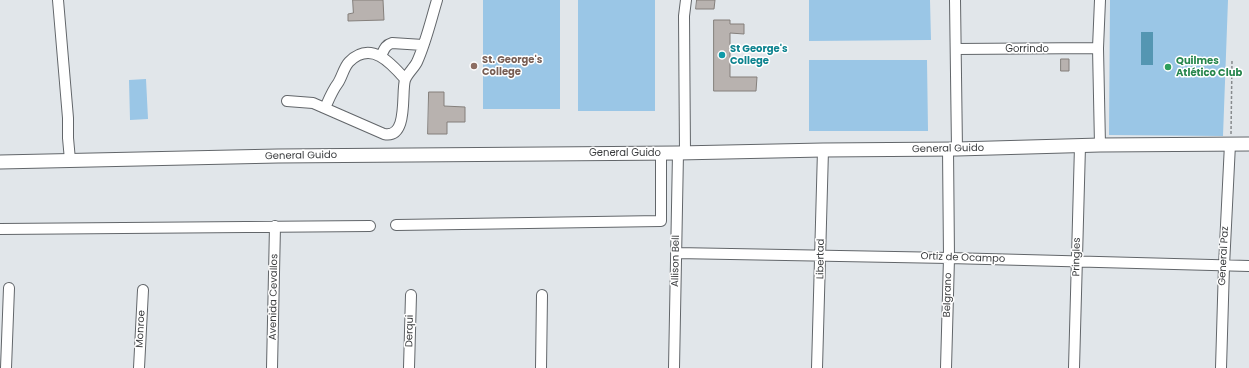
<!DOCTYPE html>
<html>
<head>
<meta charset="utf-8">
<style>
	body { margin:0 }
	canvas { display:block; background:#e1e6ea }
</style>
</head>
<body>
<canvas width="1249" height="368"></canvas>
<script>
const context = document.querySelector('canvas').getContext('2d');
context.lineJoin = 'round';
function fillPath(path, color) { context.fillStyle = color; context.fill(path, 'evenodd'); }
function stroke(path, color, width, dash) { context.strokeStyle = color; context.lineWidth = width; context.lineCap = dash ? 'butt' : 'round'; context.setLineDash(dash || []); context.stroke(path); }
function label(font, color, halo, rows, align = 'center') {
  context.font = font + ' Poppins,sans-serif'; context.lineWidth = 3; context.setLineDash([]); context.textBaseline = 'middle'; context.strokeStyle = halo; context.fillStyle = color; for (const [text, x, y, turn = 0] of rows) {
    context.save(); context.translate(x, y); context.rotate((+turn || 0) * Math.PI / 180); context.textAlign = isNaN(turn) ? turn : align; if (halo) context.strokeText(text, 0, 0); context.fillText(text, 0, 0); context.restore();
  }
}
fillPath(new Path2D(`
	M483 0H560V109H483Z
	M578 0H655V111H578Z
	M809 0H930L931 40 809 41Z
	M1110 0H1228L1223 136 1109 135Z
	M809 60H927L928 131H809Z
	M146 79 148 119 130 120 129 80Z`), '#9ac6e6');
fillPath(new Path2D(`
	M1141 32H1153V65H1141Z`), '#5496b2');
const building = new Path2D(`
	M353 0H383L384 20 348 21V14L353 13Z
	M697 0H715L714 9H696Z
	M714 20H730V24H744V34L730 33V77H757L756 91H714Z
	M1061 59H1069V71H1061Z
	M429 92H444V106L465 107V122H447V134H428Z`);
fillPath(building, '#b8b2af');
stroke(building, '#847f7b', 1);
const minor = new Path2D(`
	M58 0 68 118V138L70 160
	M955 0 957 149
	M956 49 1098 48
	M381 56C384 50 385 45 392 43L423 45
	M287 101 313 103 384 134C409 139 401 92 405 80 407 74 414 68 417 62 426 42 431 20 437 0
	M325 108C329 99 332 91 338 83 342 77 344 67 349 62 371 40 391 63 405 79
	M1100 145 1098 48 1100 0
	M685 153 684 16 686 0
	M396 225 661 221V153
	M0 229 370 226
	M676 253 949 258 1249 266
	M6 368 9 288
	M139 368 143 290
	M272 368 275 226
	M409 368 411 295
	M541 368 542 295
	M674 368 678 153
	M817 368 823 150
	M946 368 949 258 948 149
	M1074 368 1080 146
	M1221 368 1224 266 1230 144`);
const major = new Path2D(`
	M0 162 278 156 678 153 823 150 957 149 1100 145 1249 144`);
stroke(minor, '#62666a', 12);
stroke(major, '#62666a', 15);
stroke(new Path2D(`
	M1231 134 1232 61`), '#878a8d', 1.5, [3, 2]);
stroke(minor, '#fff', 10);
stroke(major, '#fff', 13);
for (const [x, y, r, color] of [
	[722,55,4,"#0f9aa8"],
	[474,66,4,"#8d6e63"],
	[1168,67,4,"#2e9e5b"]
]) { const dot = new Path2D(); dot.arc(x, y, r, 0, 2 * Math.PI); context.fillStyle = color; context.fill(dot); stroke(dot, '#fff', 1.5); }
label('bold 10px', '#0d838f', '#fff', [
	["St George's",730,49],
	["College",730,61]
], 'left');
label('10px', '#393b3d', '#fff', [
	["Gorrindo",1027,49],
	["General Guido",948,149,-1],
	["General Guido",625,153],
	["General Guido",301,156,-1],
	["General Paz",1224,256,-87],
	["Pringles",1077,257,-89],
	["Ortiz de Ocampo",963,258,2],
	["Libertad",821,259,-89],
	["Allison Bell",676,261,-89],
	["Belgrano",948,295,-88],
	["Avenida Cevallos",274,297,-89],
	["Monroe",141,329,-87],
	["Derqui",410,331,-89]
]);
label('bold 10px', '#785e54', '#fff', [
	["St. George's",482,60],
	["College",482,72]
], 'left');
label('bold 10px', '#27864d', '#fff', [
	["Quilmes",1176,61],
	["Atlético Club",1176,73]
], 'left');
</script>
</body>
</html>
